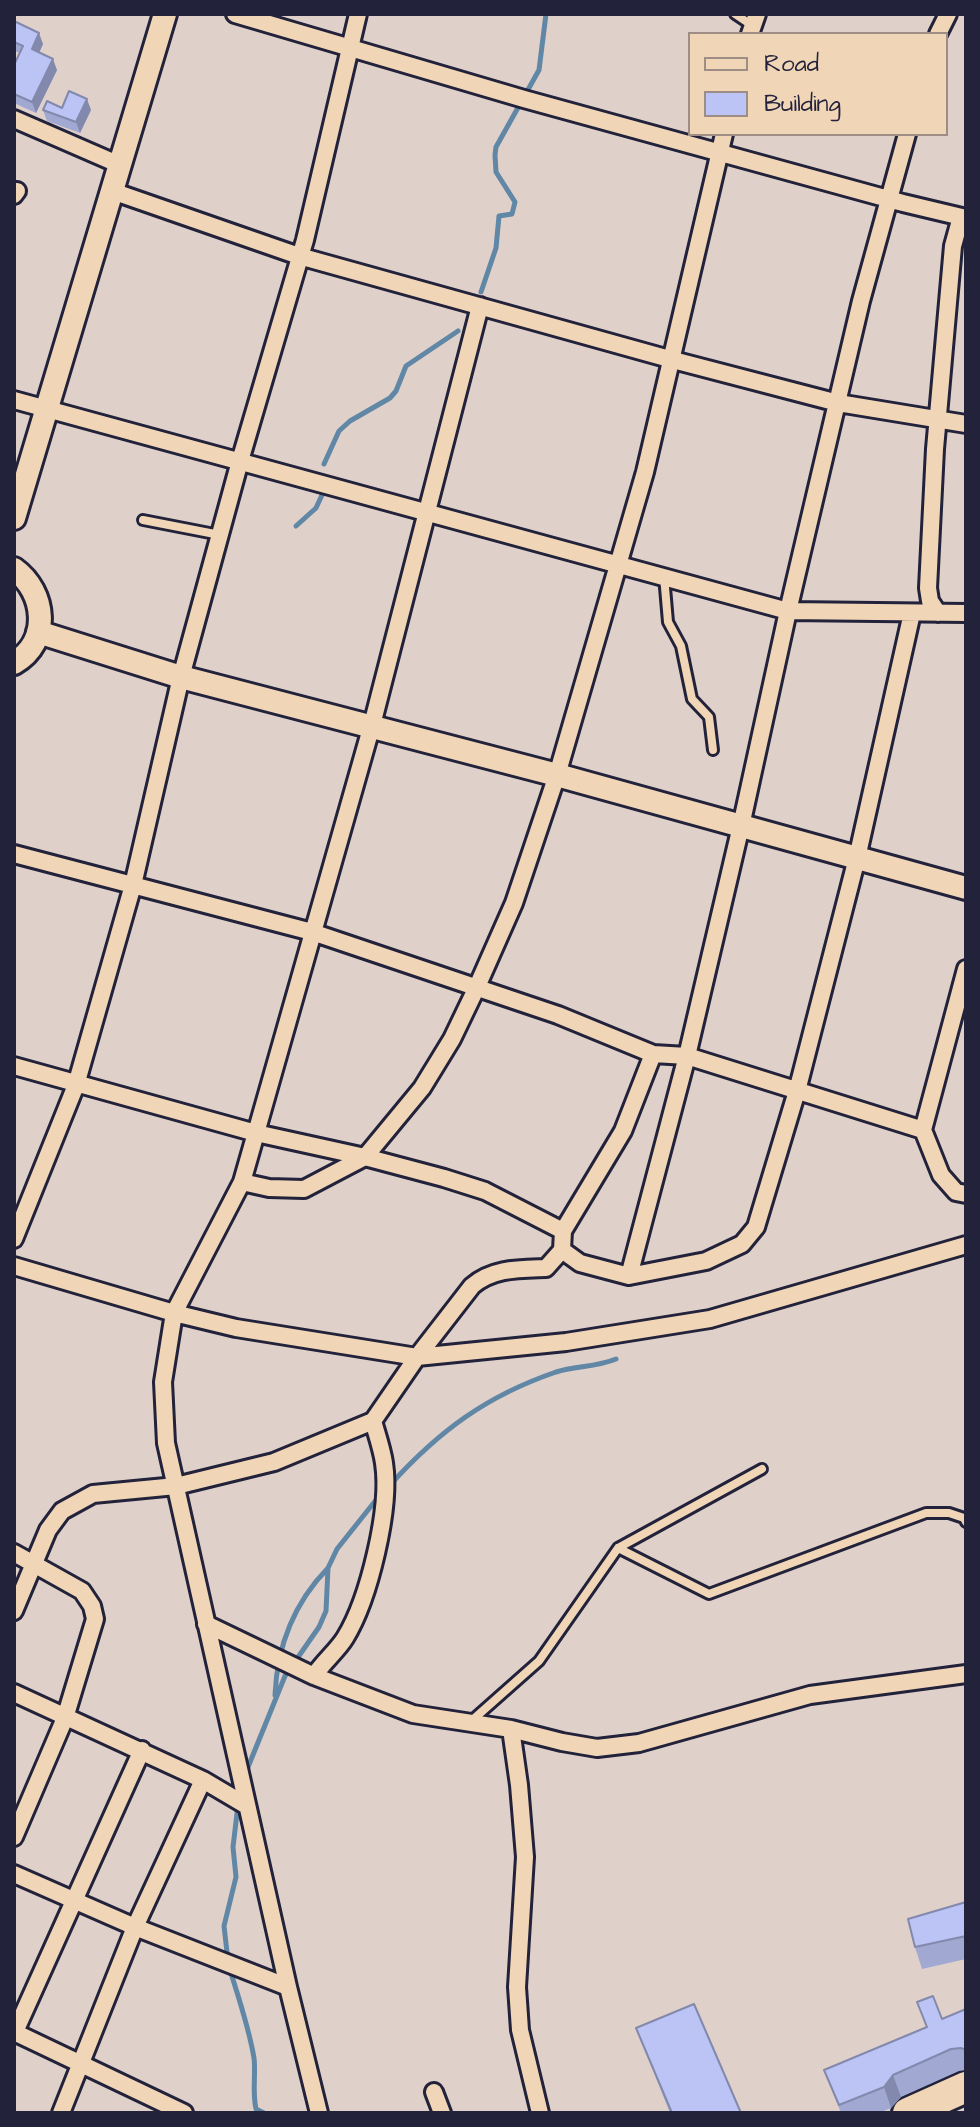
<!DOCTYPE html>
<html>
<head>
<meta charset="utf-8">
<style>
	body { margin:0 }
	#map { position:relative; width:980px; height:2127px; overflow:hidden; background:#e0d0ca; font-family:"Architects Daughter",sans-serif }
	canvas { display:block }
	.frame { position:absolute; inset:0; border:16px solid #22223b; pointer-events:none }
	.legend { position:absolute; left:688px; top:32px; width:260px; height:104px; box-sizing:border-box; background:#f0d5b7; border:2px solid #9e8d85; margin:0; padding:10px 14px; list-style:none; font-size:24px; color:#22223b }
	.legend li { display:flex; align-items:center; gap:16px; height:40px }
	.legend b { width:40px; border:2px solid #9e8d85 }
</style>
</head>
<body>
<div id="map">
<canvas width="980" height="2127"></canvas>
<div class="frame"></div>
<ul class="legend">
<li><b style="height:10px;background:#f0d5b7"></b>Road</li>
<li><b style="height:22px;background:#bbc4f5"></b>Building</li>
</ul>
</div>
<script>
const context = document.querySelector('canvas').getContext('2d');
context.lineJoin = 'round';
function stroke(path, color, width, dash) { context.strokeStyle = color; context.lineWidth = width; context.lineCap = dash ? 'butt' : 'round'; context.setLineDash(dash || []); context.stroke(path); }
function fillPath(path, color) { context.fillStyle = color; context.fill(path, 'evenodd'); }
stroke(new Path2D(`
	M481 292 496 248 499 216 512 214 515 202 496 172 495 155 496 147 539 70 546 14
	M324 464 339 431 350 421 390 398 396 391 406 366 458 331
	M296 526 316 508 322 495
	M390 1485C439 1431 486 1396 556 1372 576 1366 597 1367 616 1359
	M275 1695C277 1646 294 1603 328 1568
	M246 1772 285 1676 319 1627 326 1611 328 1568 337 1549 380 1495
	M228 1961 224 1926 236 1877 233 1847 238 1805
	M230 1970C239 1999 249 2028 254 2058 256 2075 252 2091 256 2109L264 2113`), '#6087a5', 5);
const lane = new Path2D(`
	M735 14 753 26
	M143 520 220 535
	M664 576 668 622 681 646 692 699 709 717 713 750
	M618 1548 709 1594 926 1513H949L964 1518 966 1522
	M469 1723 539 1661 618 1548 762 1469`);
const street = new Path2D(`
	M235 14 524 99 903 203 966 218
	M750 34 757 14
	M938 34 948 14
	M14 119 120 165
	M112 191 299 256 673 360 838 403 966 424
	M14 195 17 191
	M14 400 788 611 966 613
	M938 613 930 601 928 588 935 449 953 246 961 217
	M14 854 312 932 558 1015 653 1054 687 1056 923 1130
	M966 969 923 1130 941 1175 956 1192 966 1194
	M14 1066 256 1133 365 1157 444 1178 485 1191 563 1231 623 1131 653 1054
	M242 1182 269 1188 304 1189 365 1157 422 1088 452 1039 476 989 514 903 557 775 645 472 724 134
	M563 1231 562 1250 580 1263 629 1276 706 1261 742 1244 756 1227 797 1091 857 858 912 613
	M14 1239 76 1085 133 885 181 677 240 461 305 240 358 14
	M14 1266 174 1313 236 1328 417 1357 566 1342 710 1319 966 1245
	M629 1276 687 1056 741 826 788 611 861 301 907 134
	M14 1553 82 1591 92 1606 95 1619 65 1718 14 1837
	M14 1611 48 1530 62 1511 93 1494 176 1486 274 1462 373 1421 417 1357 472 1286C493 1268 519 1269 546 1268L562 1250
	M206 1624 314 1676 413 1714 511 1729 562 1742 597 1748 639 1743 810 1695 966 1674
	M314 1676C323 1662 337 1651 345 1638 369 1599 391 1508 384 1463 382 1449 377 1435 373 1421
	M14 1693 203 1780 247 1806
	M511 1729 519 1785 525 1857 517 1987 520 2030 540 2113
	M14 1874 135 1927 288 1987
	M14 2032 184 2113
	M14 2034 142 1750
	M434 2092 442 2113
	M61 2113 135 1927 203 1780
	M319 2113 288 1987 166 1443 163 1382 174 1313 242 1182 256 1133 372 725 480 306`);
const secondary = new Path2D(`
	M14 518 165 14
	M14 569C46 592 51 642 14 663
	M38 632 181 677 557 775 966 888`);
const highway = new Path2D(`
	M908 2113 966 2087`);
stroke(lane, '#22223b', 14);
stroke(street, '#22223b', 22);
stroke(secondary, '#22223b', 28);
stroke(highway, '#22223b', 36);
stroke(lane, '#f0d5b7', 8);
stroke(street, '#f0d5b7', 16);
stroke(secondary, '#f0d5b7', 22);
stroke(highway, '#f0d5b7', 30);
fillPath(new Path2D(`
	M14 21 43 44 39 52 57 70 36 113 14 103V65L20 53 14 51Z
	M62 108 91 110 80 133 47 121 43 110Z
	M966 1902V1959L922 1969 915 1947Z
	M917 2002 942 2019 966 2009V2070L959 2071 901 2097 891 2108 879 2113H841L824 2070 926 2027Z
	M636 2028 741 2113H670Z`), '#a1a9d3');
fillPath(new Path2D(`
	M39 33 43 44 36 60 32 49Z
	M53 59 57 70 36 113 32 102Z
	M87 99 91 110 80 133 76 122Z
	M893 2075 901 2097 891 2108 884 2087Z`), '#8389ac');
const building = new Path2D(`
	M14 21 39 33 32 49 53 59 32 102 14 94V65L23 46 14 42Z
	M69 91 87 99 76 122 43 110 47 101 62 108Z
	M966 1902V1936L915 1947 908 1919Z
	M933 1996 942 2019 966 2009V2050L961 2048 951 2049 893 2075 884 2087 839 2105 824 2070 927 2027 917 2002Z
	M694 2004 741 2113H672L636 2028Z`);
fillPath(building, '#bbc4f5');
stroke(building, '#8389ac', 2);
</script>
</body>
</html>
